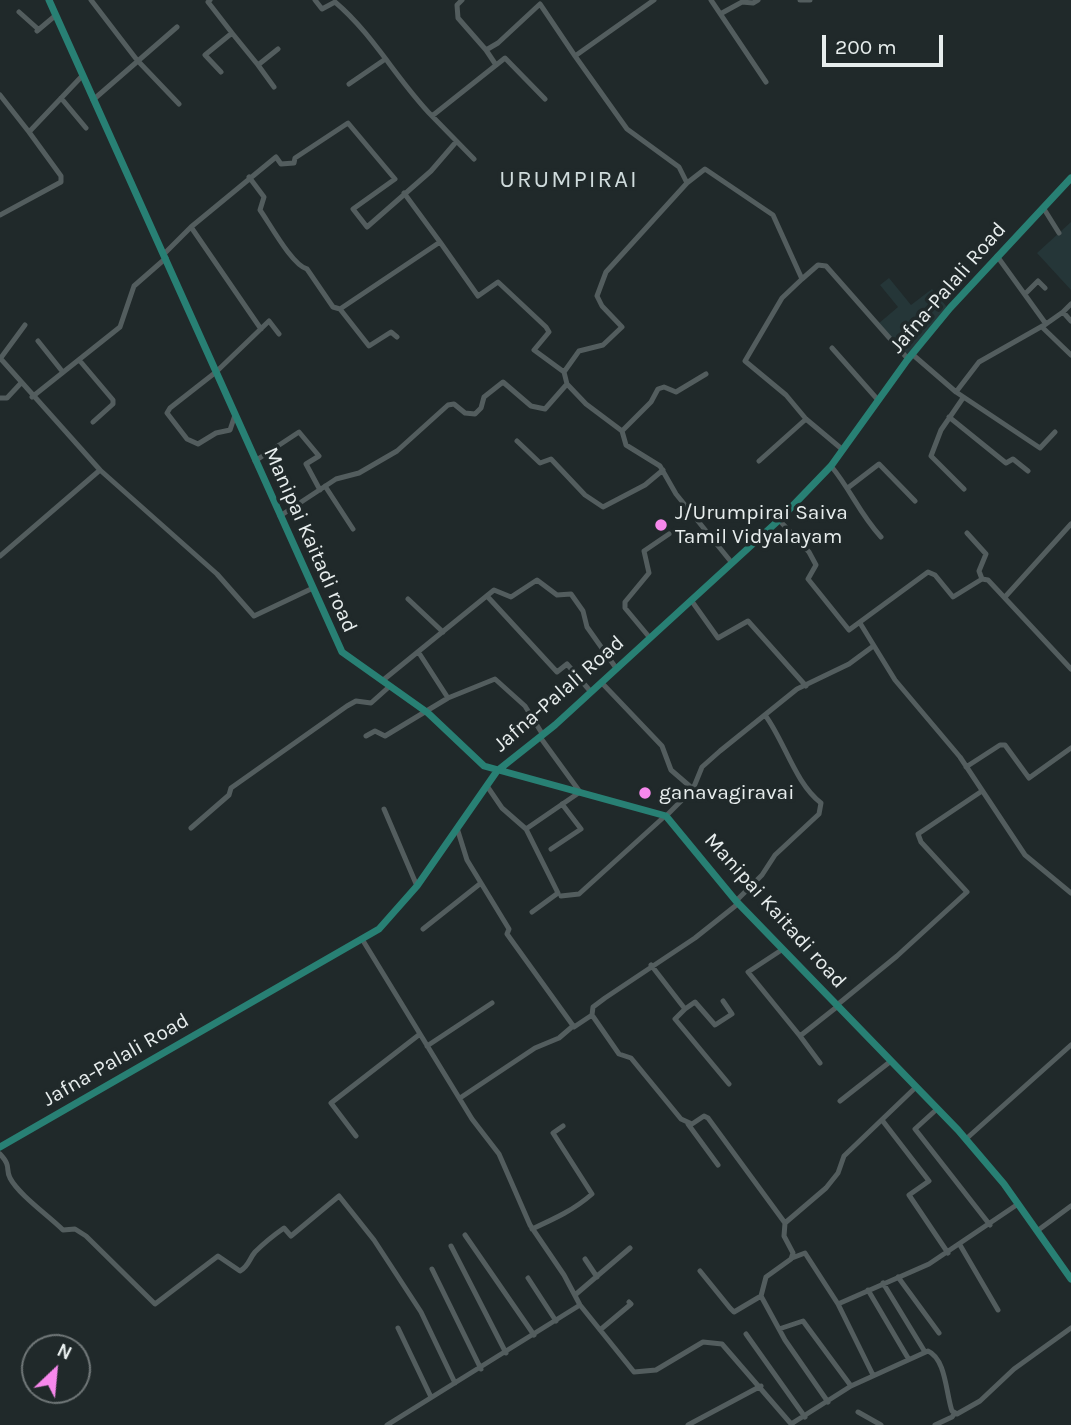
<!DOCTYPE html>
<html>
<head>
<meta charset="utf-8">
<style>
	body { margin:0 }
	#map { position:relative; width:1071px; height:1425px; overflow:hidden; background:#20292a; font-family:Karla,sans-serif }
	canvas { display:block }
	.north { position:absolute; left:21px; top:1334px; width:70px; height:70px; box-sizing:border-box; background:#20292a; border:2px solid #707778; border-radius:50%; rotate:26deg; font-size:19px; font-weight:700; line-height:28px; text-align:center; color:#e7eded }
	.north::after { content:''; display:block; margin:auto; width:24px; height:32px; background:#f788ec; clip-path:polygon(50% 0,100% 100%,50% 72%,0 100%) }
	.scale { position:absolute; left:822px; top:35px; width:121px; height:32px; box-sizing:border-box; border:4px solid #e7eded; border-top:0; padding-left:9px; font-size:21px; line-height:24px; white-space:nowrap; color:#e7eded; -webkit-text-stroke:5px #20292a; paint-order:stroke }
</style>
</head>
<body>
<div id="map">
<canvas width="1071" height="1425"></canvas>
<div class="north">N</div>
<div class="scale">200 m</div>
</div>
<script>
const context = document.querySelector('canvas').getContext('2d');
context.lineJoin = 'round';
function fillPath(path, color) { context.fillStyle = color; context.fill(path, 'evenodd'); }
function stroke(path, color, width, dash) { context.strokeStyle = color; context.lineWidth = width; context.lineCap = dash ? 'butt' : 'round'; context.setLineDash(dash || []); context.stroke(path); }
function label(font, color, halo, rows, align = 'center') {
  context.font = font + ' Karla,sans-serif'; context.lineWidth = 7; context.setLineDash([]); context.textBaseline = 'middle'; context.strokeStyle = halo; context.fillStyle = color; for (const [text, x, y, turn = 0] of rows) {
    context.save(); context.translate(x, y); context.rotate((+turn || 0) * Math.PI / 180); context.textAlign = isNaN(turn) ? turn : align; if (halo) context.strokeText(text, 0, 0); context.fillText(text, 0, 0); context.restore();
  }
}
fillPath(new Path2D(`
	M1071 222V290L1037 253Z
	M889 278 911 305 932 289 951 312 910 363 878 324 898 307 880 285Z`), '#253638');
stroke(new Path2D(`
	M91 0 137 60 179 104
	M210 0 208 2 232 33 205 55 221 72
	M315 0 322 9 335 2C373 34 397 80 432 116L505 58 545 99
	M462 0 457 5 458 18 486 50 498 43 540 4 575 56
	M654 0 575 56 627 129 679 167 687 183
	M711 0 766 82
	M800 0H810
	M19 12 38 29
	M722 13 742 2 753 3 758 0
	M37 31 56 15
	M232 33 258 65 278 49
	M486 50 496 65
	M258 65 274 87
	M349 84 384 60
	M0 95 29 132
	M61 98 86 128
	M93 100 177 27
	M432 116 474 159
	M249 177 264 197 260 210C270 224 292 265 307 269L333 307 340 309 440 242 404 193
	M1044 209 1059 233
	M0 215 61 182V176L29 132 83 75
	M191 227 276 157 281 164 294 163 295 158 348 123 395 179 353 209 367 227 431 171 456 142
	M440 242 478 296 498 282 546 327 549 332 534 350 564 372
	M164 254 191 227 261 329
	M802 279 782 298 745 361 786 395 806 419 843 450
	M1025 294 1038 281 1045 288
	M340 309 369 346 391 332 397 337
	M1063 312 1071 304
	M1046 324 1063 312 1071 321
	M1043 328 1071 355
	M38 341 62 371
	M832 348 878 400
	M912 354 956 392 979 362 1046 324 997 256
	M0 358 100 470
	M0 359 25 325
	M80 361 113 400V404L93 422
	M956 392 1040 448 1055 432
	M32 397 120 327 134 286 166 258
	M0 398H7L21 383
	M963 398 941 430 931 456 964 489
	M235 415 230 430 216 433 198 444 187 439 167 413 170 408 216 372 269 321 279 334
	M949 417 1006 463 1013 459 1028 471
	M622 431 651 402 658 389 664 387 676 392 706 374
	M517 441 540 463 551 459 585 495 603 507 645 485 663 470
	M255 461 299 432 319 456 306 464 320 490
	M759 461 806 419
	M831 466C851 490 859 513 881 537
	M325 486 353 529
	M849 487 879 464 915 501
	M280 516 336 479 359 473 397 451 448 405 454 404 465 413 475 414 481 408 484 397 503 382 531 406 545 409 567 384
	M779 520 809 552 816 565 808 579 849 630 928 572 935 575 953 597 982 579 988 580 1071 669
	M967 533 986 554 979 571 982 579
	M0 556 100 470 217 574 254 616 313 588
	M732 563 676 494 660 466 626 445 622 431 586 404 567 384 564 372 579 351 603 345 622 327 602 306 597 296 606 272 687 183 705 169 773 215 802 279 818 265 826 266 908 359
	M487 596 557 672 567 664 591 692
	M1005 597 1071 524
	M408 599 443 632
	M691 600 718 638 748 621 806 686
	M860 623 895 680 960 757 1025 855 1071 893
	M650 638 625 608V602L649 573 644 551 669 534
	M419 653 448 698
	M382 681 494 590 511 597 537 580 557 595 571 594 583 611 587 627 616 668
	M601 682 662 746 671 770 693 789
	M366 736 375 731 385 736 448 698 495 679 525 706 543 735
	M966 767 1000 745H1005L1029 778 1071 748
	M487 786 502 808 526 829 558 893 532 912
	M384 809 417 886
	M666 816 693 789 702 767 720 751 797 689 849 664 872 647
	M191 828 229 795 231 788 347 706 356 701 371 703 390 686
	M457 828 467 860 509 929 507 934 574 1027 592 1015 593 1007 605 998 695 938 739 903
	M526 829 580 792 540 737
	M551 849 581 829 562 804
	M561 896 579 894 665 816
	M736 901 762 875 775 855 819 814 821 803C795 783 785 742 765 715
	M423 929 481 883
	M362 939 472 1119 499 1154 530 1225 564 1275 580 1305 634 1372 656 1370 703 1342 722 1344 792 1425
	M783 949 748 972 800 1036
	M651 965 685 1009 675 1019 729 1084
	M837 1005 897 956 967 892 921 842 918 834 982 791
	M685 1009 695 1002 715 1025 732 1014 723 1001
	M592 1015 619 1054 631 1058 681 1119 692 1124 704 1116 708 1118 785 1223 826 1188 838 1173 844 1156 916 1087
	M427 1046 492 1003
	M820 1063 800 1036 838 1006
	M460 1098 535 1048 559 1038 573 1026
	M840 1101 891 1061
	M937 1109 915 1129 990 1225
	M882 1120 929 1181 909 1195 948 1253
	M688 1124 718 1165
	M356 1136 331 1103 420 1034
	M966 1139 1071 1045
	M0 1154C12 1167 5 1168 10 1178 19 1195 49 1216 63 1230L75 1229 86 1236 155 1304 218 1256 240 1271C249 1266 249 1259 255 1252 264 1243 274 1235 284 1228L291 1236 339 1196 374 1240 421 1312 455 1383
	M532 1229C554 1219 574 1210 592 1194L553 1133 563 1126
	M1037 1231 1071 1206
	M465 1235 534 1335
	M960 1245 998 1310
	M451 1246 506 1353
	M792 1258 805 1253 838 1304 873 1375
	M585 1259 597 1277
	M432 1269 481 1369
	M700 1271 730 1308 734 1312 761 1296 766 1277 791 1259 793 1253 784 1236 785 1223
	M898 1277 939 1333
	M528 1278 556 1321
	M883 1283 925 1352
	M868 1290 908 1358
	M575 1295 630 1248
	M761 1296 785 1340 828 1402
	M838 1304 929 1264 1018 1204
	M398 1328 431 1397
	M779 1329 803 1321 851 1386
	M600 1330 631 1304 629 1302
	M746 1334 805 1417
	M858 1412 881 1425
	M791 1424 851 1386 928 1351C946 1359 946 1394 952 1411L957 1414 980 1401 1014 1369 1071 1328
	M387 1425 580 1305
	M688 1425 761 1386
	M935 1425 952 1417 955 1413`), '#535d5e', 5);
stroke(new Path2D(`
	M49 0 342 652 428 713 484 766 666 816 736 901 958 1130 1004 1184 1071 1279
	M0 1147 379 929 417 886 497 771 555 725 779 520 831 466 908 359 950 308 1071 178`), '#288074', 7);
for (const [x, y, r, color] of [
	[661,525,7,"#f788ec"],
	[645,793,7,"#f788ec"]
]) { const dot = new Path2D(); dot.arc(x, y, r, 0, 2 * Math.PI); context.fillStyle = color; context.fill(dot); stroke(dot, '#20292a', 2.5); }
label('21px', '#e7eded', '#20292a', [
	["Jafna-Palali Road",948,288,-49],
	["Manipai Kaitadi road",310,540,66],
	["Jafna-Palali Road",559,694,-41],
	["Manipai Kaitadi road",775,911,48],
	["Jafna-Palali Road",116,1060,-30]
]);
label('21px', '#e7eded', '#20292a', [
	["J/Urumpirai Saiva",675,513],
	["Tamil Vidyalayam",675,537],
	["ganavagiravai",659,793]
], 'left');
context.letterSpacing = '2px';
label('24px', '#cfdbdc', '#20292a', [
	["URUMPIRAI",569,180]
]);
context.letterSpacing = '0px';
</script>
</body>
</html>
